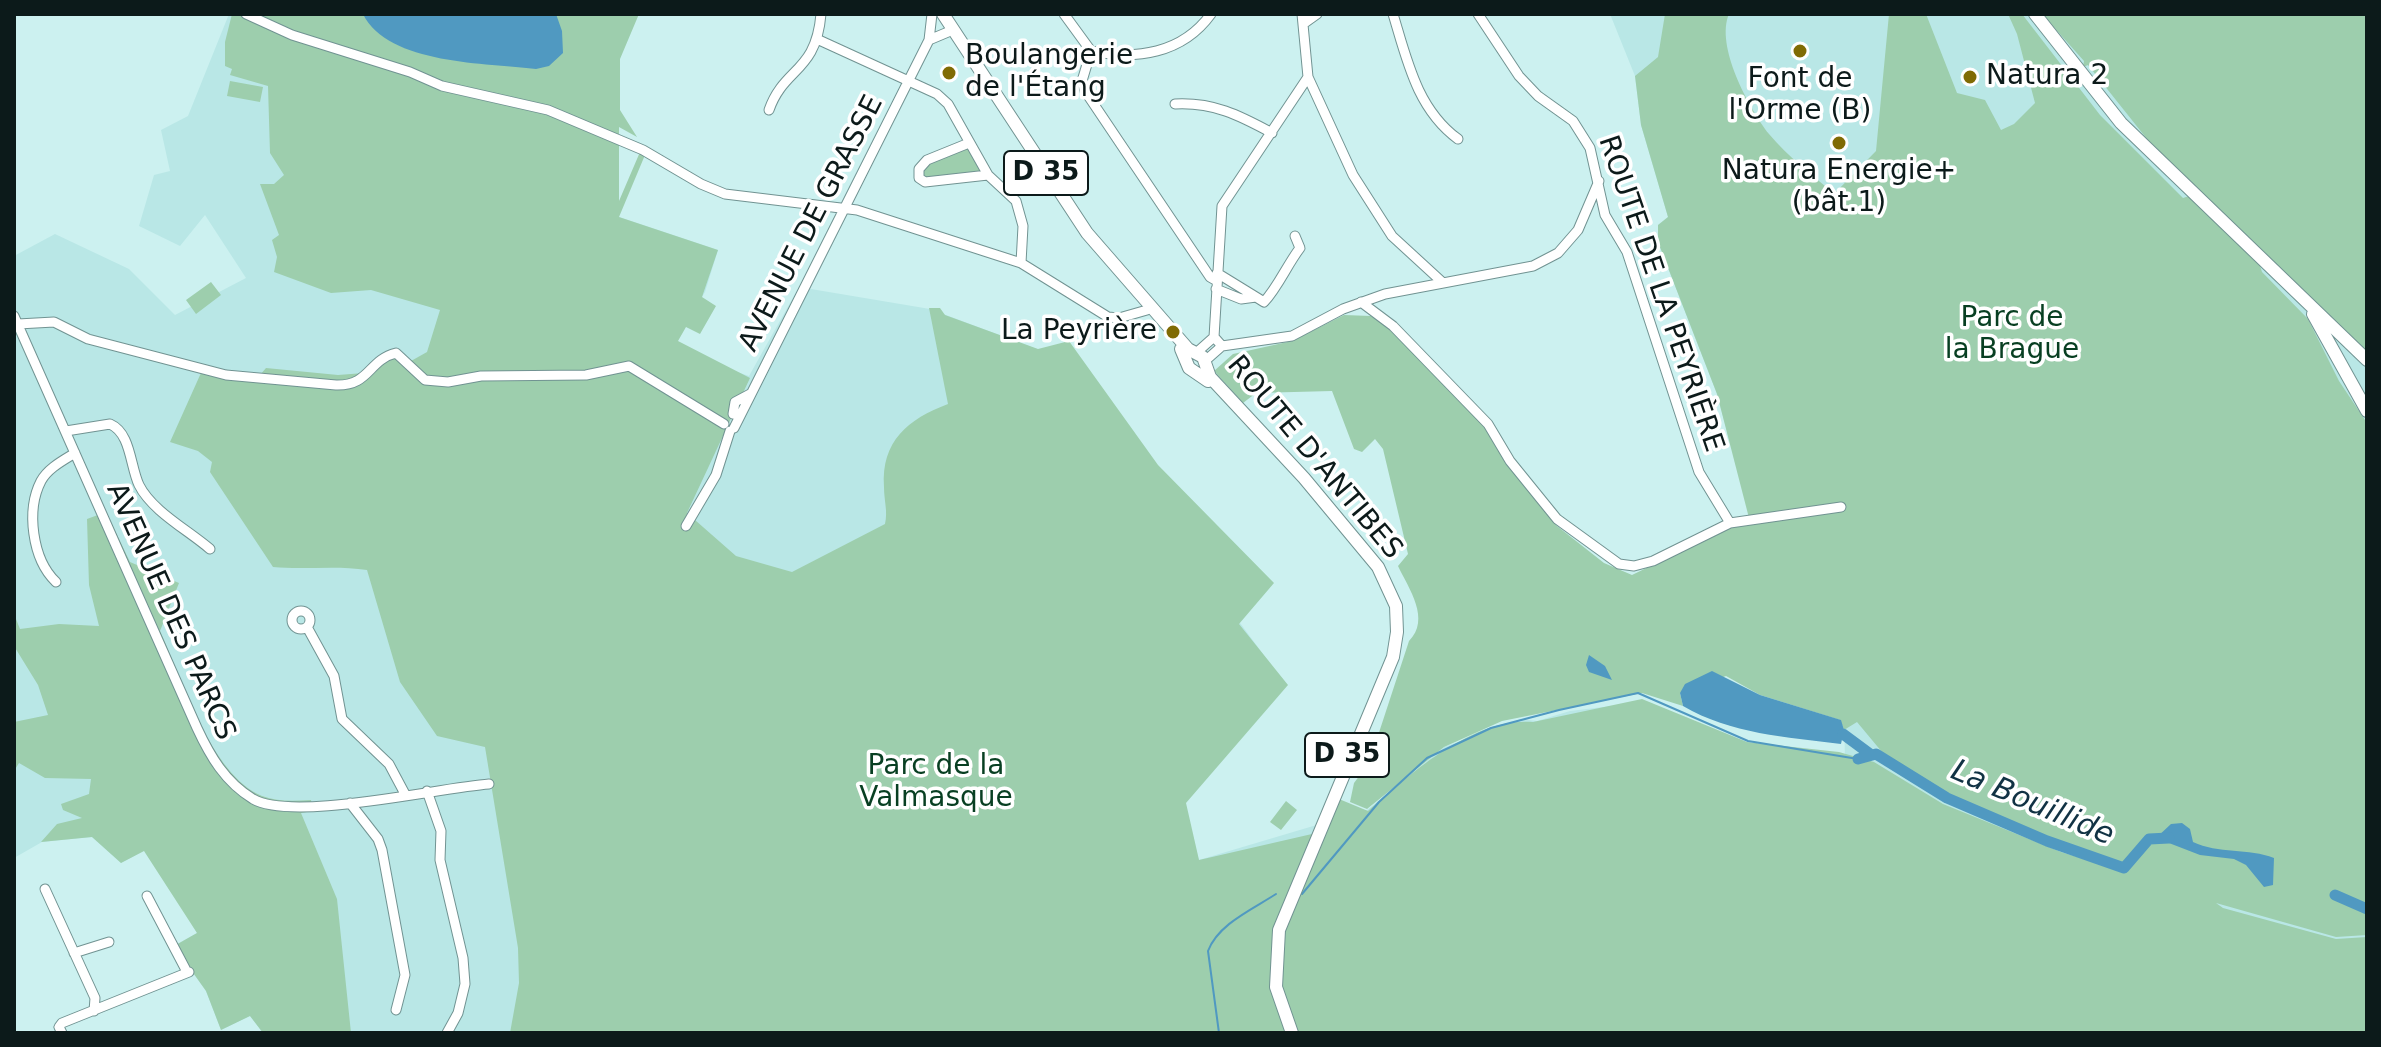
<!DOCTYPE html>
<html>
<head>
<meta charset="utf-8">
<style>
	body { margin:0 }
	#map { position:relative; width:2381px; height:1047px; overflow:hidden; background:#ccf1f0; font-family:"DejaVu Sans",sans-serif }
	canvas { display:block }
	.frame { position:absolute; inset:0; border:16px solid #0c1a1a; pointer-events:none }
</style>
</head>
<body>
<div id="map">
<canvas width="2381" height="1047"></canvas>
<div class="frame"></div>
</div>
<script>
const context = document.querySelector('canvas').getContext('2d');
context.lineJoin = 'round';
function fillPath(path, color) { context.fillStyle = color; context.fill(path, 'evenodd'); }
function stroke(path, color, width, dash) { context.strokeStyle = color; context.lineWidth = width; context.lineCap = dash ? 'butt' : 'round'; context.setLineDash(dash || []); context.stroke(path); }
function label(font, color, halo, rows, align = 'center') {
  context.font = font + ' "DejaVu Sans",sans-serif'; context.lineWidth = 7; context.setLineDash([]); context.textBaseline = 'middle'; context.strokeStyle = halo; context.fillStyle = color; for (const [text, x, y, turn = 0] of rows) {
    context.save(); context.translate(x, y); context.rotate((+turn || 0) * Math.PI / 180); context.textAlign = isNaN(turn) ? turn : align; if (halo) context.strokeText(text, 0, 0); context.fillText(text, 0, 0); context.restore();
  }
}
fillPath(new Path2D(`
	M229 14H246L619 141V217L718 250 705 292 677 341 711 363 749 376 799 287 930 309 1037 349 1286 685 1184 803 1199 860 1367 810 1444 747 1521 719 1537 721 1570 711 1620 705 1743 749 1845 760 1844 717 1750 518 1717 394 1658 242V225L1668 217 1641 125 1635 76 1610 14H2367V1033H263L250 1016 221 1030 206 991 174 946 197 933 147 849 121 863 92 837 42 842 14 858V256L55 234 129 269 175 315 246 278 205 215 180 246 139 226 154 175 170 171 161 130 188 116Z`), '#b9e7e6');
fillPath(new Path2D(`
	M232 14H639L620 59V110L637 137 619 127V201L640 152 645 155 619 217 718 250 702 297 716 306 700 334 686 327 678 341 750 378 687 513 736 556 792 572 885 524C888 511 884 501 884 487 881 441 908 419 948 404L929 308H940L945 315 1038 349 1069 341 1158 465 1274 583 1239 624 1288 685 1186 803 1199 860 1325 831 1339 799 1368 811C1411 773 1473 717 1533 722L1642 699 1747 742 1839 752 1874 762 1943 804 2061 852 2113 868 1897 770 1857 722 1844 730 1840 720 1760 695 1726 676 1680 693 1683 706 1642 693 1502 721 1444 747 1367 809 1350 802 1354 783 1369 763 1409 641C1431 619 1409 589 1398 566L1408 554 1383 449 1375 439 1362 452 1354 449 1332 391 1256 393 1243 403 1214 371 1233 354 1292 341 1344 315 1371 316 1388 327 1484 424 1515 474 1557 526 1604 563 1632 575 1749 518 1717 394 1658 242V225L1668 217 1641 125 1635 76 1658 57 1665 14H1729C1715 46 1749 108 1769 134 1787 156 1813 175 1834 194L1876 151 1889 14H1926L1957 93 1985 100 2001 130 2014 124 2035 103 2017 34 2008 14H2022L2100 115 2183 198 2198 193 2155 149 2088 65 2083 67 2084 61 2042 14H2367V353L2254 247 2262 272 2308 319 2339 381 2367 423V935L2336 937 2216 903 2223 908 2336 939 2367 937V1033H510L519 983 518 948 485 747 437 736 400 682 367 570C336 565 305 570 273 567L210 472 212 462 198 451 170 442 205 364 215 370 260 375 266 368 338 375 364 373 389 351 401 353 411 361 427 352 440 310 371 290 331 293 274 272 277 257 272 240 279 235 260 184H274L284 175 270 153 268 86 230 75 232 69 225 66V42Z
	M230 81 263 87 260 102 227 96Z
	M968 147 982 171 925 180 920 171 928 163Z
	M211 282 221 295 196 314 186 300Z
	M106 512 130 562 179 583 160 631C182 679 211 775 262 796 278 802 294 801 311 800L313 811 301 813 337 899 351 1033H263L250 1016 221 1030 206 991 174 946 197 933 144 851 121 863 92 837 41 842 57 824 82 818 63 810 61 804 89 794 91 779 45 778 19 763 14 771V722L48 715 38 685 14 646V614L20 629 59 624 99 626 89 585 87 519Z
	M1286 801 1297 810 1281 830 1270 822Z`), '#9dcead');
fillPath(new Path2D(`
	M363 14H556L562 31 563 53 549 66 536 69C488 63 388 65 363 14Z
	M1589 655 1605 666 1612 680 1589 672 1586 665Z
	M1712 671 1760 695 1841 720 1844 730 1841 744C1786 737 1731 734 1683 706L1680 693 1685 684Z
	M2182 823 2190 829 2193 842C2218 854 2249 848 2274 858L2273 885 2264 887 2246 865 2234 859 2200 855 2156 838 2171 824Z`), '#5099c1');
stroke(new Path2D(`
	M1302 894 1379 802 1427 758 1491 728 1559 710 1638 693 1748 741 1858 759
	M1219 1033 1208 951C1218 924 1253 909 1276 894`), '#5099c1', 2);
stroke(new Path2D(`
	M1843 734 1870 754
	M1858 759 1876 754 1947 798 2047 841 2124 868 2149 839 2169 838
	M2335 895 2367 909`), '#5099c1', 11);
const minor = new Path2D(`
	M246 14 292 35 410 72 442 86 548 110 643 150 701 184 725 194 857 210 1021 263 1108 317 1119 318 1147 310
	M1064 14 1091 51C1136 60 1182 54 1211 14
	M1393 14C1407 60 1417 109 1458 139
	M1478 14 1519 76 1538 96 1573 121 1590 148 1605 215 1627 252 1699 472 1730 523
	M1303 24 1317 14
	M819 40 937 94 948 104 988 175 1016 201 1023 226 1021 263
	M929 40 948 32
	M1091 51 1082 81 1085 91 1210 277 1217 281
	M1308 77 1353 175 1392 236 1441 281
	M1175 104C1213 102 1239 115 1272 133
	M769 110C784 67 816 73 821 14
	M969 143 927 160 919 169V178L925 182 988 175
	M1216 289 1241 299 1256 297 1217 273
	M1256 297 1264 302C1278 287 1287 265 1300 248L1295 236
	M1361 302 1393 326 1488 424 1510 461 1557 519 1619 564 1634 566 1653 561 1730 523 1841 507
	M14 316 197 728C210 756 225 782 253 799 293 822 437 788 489 784
	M18 324 54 322 88 339 226 375 336 385C370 386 368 360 396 353L425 380 448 382 481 376 586 375 629 366 724 424
	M1214 337 1222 206 1308 77 1302 14
	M1222 346 1292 336 1343 309 1385 294 1533 266 1558 253 1578 230 1599 181
	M1196 353 1214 337 1222 346 1205 361
	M740 415 733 414 735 402 750 394
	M734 428 929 40 932 14
	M66 431 110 424C131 433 130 466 139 485 152 511 188 530 210 549
	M686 526 716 475 730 431
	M56 582C32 559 26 510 41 481 48 468 64 460 75 453
	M292 620a9 9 0 1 1 18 0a9 9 0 1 1-18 0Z
	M307 627 334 676 342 719 389 764 405 794
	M427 791 441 831 440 860 463 958 465 984 458 1013 447 1033
	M350 803 378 839 382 850 405 975 396 1010
	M45 889 95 998 94 1011
	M147 896 187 972
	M74 953 109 942
	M62 1033 59 1027 62 1023 189 972`);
const major = new Path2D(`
	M943 14 1087 233 1188 349 1203 357 1210 377 1304 478 1378 567 1396 606 1397 632 1393 657 1279 930 1276 987 1292 1033
	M2035 14 2121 123 2367 360
	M2313 314 2367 411
	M1181 349 1189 368 1208 381`);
stroke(minor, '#719392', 11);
stroke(major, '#719392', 14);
stroke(minor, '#fff', 9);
stroke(major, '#fff', 12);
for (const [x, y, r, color] of [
	[1800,51,8,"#806b04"],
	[949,73,8,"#806b04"],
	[1970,77,8,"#806b04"],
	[1839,143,8,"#806b04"],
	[1173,332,8,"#806b04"]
]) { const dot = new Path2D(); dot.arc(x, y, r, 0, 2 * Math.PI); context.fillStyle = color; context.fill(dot); stroke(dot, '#fff', 3); }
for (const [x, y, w] of [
	[1046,173,84],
	[1347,755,84]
]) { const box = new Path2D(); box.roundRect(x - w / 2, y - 22, w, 44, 6); context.fillStyle = '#fff'; context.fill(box); stroke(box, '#0c1a1a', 2); }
label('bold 26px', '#0c1a1a', null, [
	["D 35",1046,173],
	["D 35",1347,755]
]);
label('28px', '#0c1a1a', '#fff', [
	["Boulangerie",965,57],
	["de l'Étang",965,89],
	["Natura 2",1986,77],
	["Font de",1800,80,"center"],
	["l'Orme (B)",1800,112,"center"],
	["Natura Energie+",1839,172,"center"],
	["(bât.1)",1839,204,"center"],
	["La Peyrière",1157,332,"right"]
], 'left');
label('28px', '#0c1a1a', '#fff', [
	["AVENUE DE GRASSE",812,224,-63],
	["ROUTE DE LA PEYRIÈRE",1660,294,71],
	["ROUTE D'ANTIBES",1314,458,50],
	["AVENUE DES PARCS",170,612,66]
]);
label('28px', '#083f22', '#fff', [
	["Parc de",2012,319],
	["la Brague",2012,351],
	["Parc de la",936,767],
	["Valmasque",936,799]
]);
label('italic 30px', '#113244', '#fff', [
	["La Bouillide",2032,804,23]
]);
</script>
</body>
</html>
